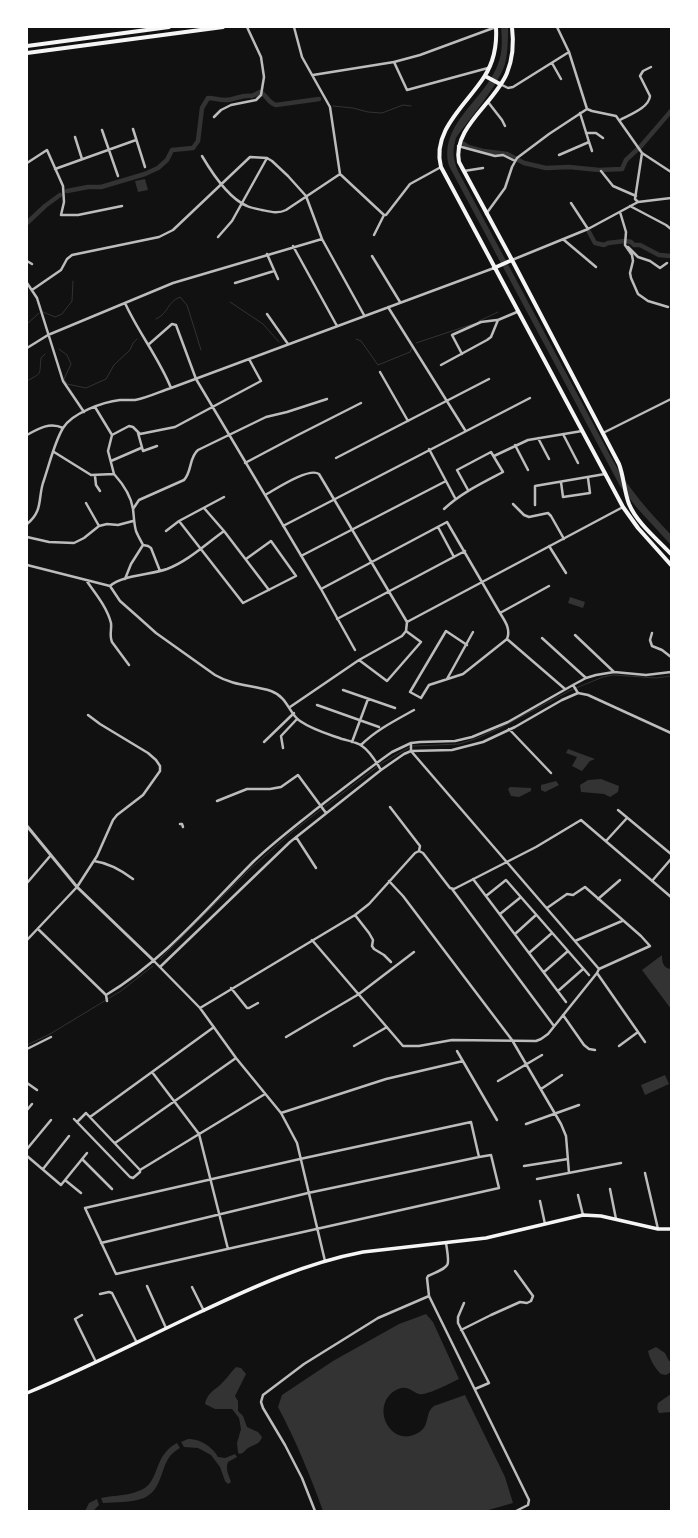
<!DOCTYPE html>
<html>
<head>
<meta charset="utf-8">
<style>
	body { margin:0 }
	#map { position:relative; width:698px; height:1538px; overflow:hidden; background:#111; font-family:Ubuntu,sans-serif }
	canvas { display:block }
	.frame { position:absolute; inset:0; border:28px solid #fff; pointer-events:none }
</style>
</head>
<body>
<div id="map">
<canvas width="698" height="1538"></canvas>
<div class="frame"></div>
</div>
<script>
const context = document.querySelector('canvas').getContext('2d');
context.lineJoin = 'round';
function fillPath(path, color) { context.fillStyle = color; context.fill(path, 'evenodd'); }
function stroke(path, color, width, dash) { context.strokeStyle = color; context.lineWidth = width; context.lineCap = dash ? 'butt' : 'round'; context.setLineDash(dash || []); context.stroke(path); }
fillPath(new Path2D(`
	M501 27H508C508 39 508 51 505 64 498 86 470 118 456 138 452 151 453 159 458 171L612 459C629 490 648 510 671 535V545L637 508 620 486 449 166C438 124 485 100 498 64 503 52 502 39 501 27Z
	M145 179 148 190 138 192 135 181Z
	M570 597 585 602 583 608 568 603Z
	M568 749 595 759 590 761 582 771 572 766 577 757 566 753Z
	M601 779 619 786 618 792 610 797 604 794 581 792 580 785 588 780Z
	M556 781 559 785 545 792 541 790V785Z
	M510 787 531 788V791L519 797 511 796 508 789Z
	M662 955C662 962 663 968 671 969V1009L642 970Z
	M665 1075 669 1084 645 1095 641 1085Z
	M426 1314 433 1322 459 1379C450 1383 427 1396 419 1394 411 1392 408 1384 396 1390 369 1405 390 1449 418 1433 431 1426 424 1413 434 1406L465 1395 505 1477 513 1503 485 1511H323C310 1475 296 1441 278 1407L282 1395 333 1361 399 1324Z
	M656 1347 665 1353 669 1361H671V1372L666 1375 661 1374C655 1368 650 1360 648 1351Z
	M236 1367 241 1368 246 1374 235 1396 238 1401V1411L243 1416 247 1427 258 1432 262 1437C259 1445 255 1444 248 1448 245 1450 244 1453 240 1454L238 1453 237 1443 241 1429 239 1418 232 1409H215L205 1404C207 1392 216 1390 223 1382 228 1377 231 1372 236 1367Z
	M671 1394V1412L659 1413 657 1408 658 1403Z
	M188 1439C199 1438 213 1447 218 1457L225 1458 235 1454 237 1457 228 1462C225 1470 229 1475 231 1482L228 1484 225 1481 220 1467 211 1455 198 1448 184 1447 181 1442Z
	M177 1443 180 1448C175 1451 171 1454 168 1459 160 1473 161 1490 144 1498 131 1503 116 1502 103 1503L101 1498C115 1495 130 1496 143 1489 160 1480 153 1456 177 1443Z
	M97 1499 99 1505 93 1511H85L89 1503Z`), '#333');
stroke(new Path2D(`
	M333 106 353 108 368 112 382 113 403 105 411 106
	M230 302 263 324 279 342
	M43 312 55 317 62 314 72 301 73 281
	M156 319C169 313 167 302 180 297L187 305 201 350
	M479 321 498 312
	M27 324 39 313
	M356 339 361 341 378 365 410 352 412 348
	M416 343 473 324
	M59 349 67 355 71 364 64 379 67 384 86 388 106 379 114 365 130 350 133 343 137 339
	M27 381C43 372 39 376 41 358L45 354
	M413 746 459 744 475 739 500 728 571 690 603 677 613 675 656 678 671 676
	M160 959 249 870 293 831 382 763 410 747
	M27 1045 50 1034 121 991 153 966`), '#333', 1);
stroke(new Path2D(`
	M464 144 468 147 483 151 507 154 524 163 546 168 569 167 599 170 622 169 626 160 641 146 671 111
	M67 191 88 187H101L145 174 158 168 167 160 172 150 193 148 198 141 202 108 208 98C214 98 219 100 225 100 235 100 242 94 252 96L260 92C267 95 268 103 276 105L319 99
	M27 223 45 206 60 195
	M589 232 595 243 604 245 608 243 625 241
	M626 241 631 242 634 245H640L659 255 671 256`), '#333', 4.5);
stroke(new Path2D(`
	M294 27 302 57 330 107 340 174
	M557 27 569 52 587 109 592 111 616 116 642 153 671 172
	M394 62 407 90 488 68
	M552 63 561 79
	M313 75 394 62 420 55 496 27
	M500 84 508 88 513 87 569 52
	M488 102 502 120 505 126
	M214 117 221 110 231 105 256 100 261 95 264 77 261 57 247 27
	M620 120C629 115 649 108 650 96L640 76 643 71 651 67
	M133 129 145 167
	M102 130 118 176
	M586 133H596L603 138
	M75 137 82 159
	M589 142 592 151
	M458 146 495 156 503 155 515 161
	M559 155 589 142 580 113
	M202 156C212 173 228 198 247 206 251 208 257 209 262 210 271 212 278 214 286 210L340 174
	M27 163 47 150 63 186 64 202 61 215H78L122 206
	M55 169 136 140
	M464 171 483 168
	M601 171 613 186 636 196
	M340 174 384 215H386L410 184 441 167
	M638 202 635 199 642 153
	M571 203 588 229
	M630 206 666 225 671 229
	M620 212 626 232 625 245 632 255 633 261 630 273 631 278 638 294 648 301 668 307
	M486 214 505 188 512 167 517 158 549 134 587 109
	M374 235 384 215
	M218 237 232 221 267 158
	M564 240 596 267
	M293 246 337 326
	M628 247 638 257 650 261 660 268 667 263
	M267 254 278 279
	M372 256 400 302
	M512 260 588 229 638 202 671 198
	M27 261 32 264
	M27 283 37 298 63 381 84 412
	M235 283 274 271
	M32 290 61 270 67 259 72 255 159 237 173 230 250 157 267 158 272 161 288 176 306 196 322 239 364 315
	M125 303C138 332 159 358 171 388
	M388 307 465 430
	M267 314 288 344
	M148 345 172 324 176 325 196 379 321 589 355 650
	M27 348 48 335 173 283 322 239
	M462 354 452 335 481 322 497 320
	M441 365 487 340 491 337 498 320 517 312
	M380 372 408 421
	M95 407 112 435 108 451 114 474
	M138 433 143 451 157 446
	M603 433 671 399
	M563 434 578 463
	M27 435C39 428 50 422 63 428
	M112 435 129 426 133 427 140 434 175 427 261 381 249 359
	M538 438 549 459
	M515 445 528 470
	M429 449 455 498
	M54 452 91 475 114 474
	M494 456 528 440 582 431
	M336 458 489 379
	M111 461 141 448
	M245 463 296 436 361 403
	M114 474C123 484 131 495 133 509 134 517 134 524 136 531 138 536 141 541 143 545L131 564 125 579
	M95 476 96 485 100 491
	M561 482 563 497 590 493 588 478
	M265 495C276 489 309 467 319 474L407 622
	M86 503 99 526
	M513 504 524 515 529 517 548 513 551 516 564 539
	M535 505V486L605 474
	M204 508 224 531 269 590
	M133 509 139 500 184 480C192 472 189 457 198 450L266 417 287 412 327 399
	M444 509C461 493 482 483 503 472L491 452 457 470 468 490
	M179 521 243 603 296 576 271 541 246 559
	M27 524C43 511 38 499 43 483 49 466 54 443 63 428 72 413 103 402 120 400 125 400 130 400 135 400 147 398 159 392 171 388L494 268
	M283 526 530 398
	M438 527 454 557
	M166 531 179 521 224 497
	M27 537 49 542 74 543 84 538 99 526 107 524 118 525 133 521
	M143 545 148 546 151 548 160 571
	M549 546 566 573
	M301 556 446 481
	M27 565 110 586 120 601 137 616 156 633 215 675C234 686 252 685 271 691 288 697 289 714 300 721 313 730 328 734 342 739 349 741 357 742 362 746 371 752 376 762 381 770
	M86 580C95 593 107 607 111 623 112 629 109 635 112 642L129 665
	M110 586C123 575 150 575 167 569 188 561 206 544 224 531
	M321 589 447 522 500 613C505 621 511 629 507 639L463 674 429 685 421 698 410 692 446 631 467 645
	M500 613 549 586
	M337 619 465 551
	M407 622 623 507
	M652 633 650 640 652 646 662 650 671 657
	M575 635 614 672
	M542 638 586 678
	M507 639 565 689
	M359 660 387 681 421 642 406 631
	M447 679 473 632
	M573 685 578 693
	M343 690 395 708
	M317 705 379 727
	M290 707 359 660 402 636 406 631 407 622
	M509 729 551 773
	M264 742 294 713
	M352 742 368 699
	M411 743V751L599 969
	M361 745C376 730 396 720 414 710
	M283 748 281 736 297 719
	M217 801 247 789H270L281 787 298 775 326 813
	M390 807 420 846 419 851
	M618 810 671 854
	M180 824H182L183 827
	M296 837 316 868
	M606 841 627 818
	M419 851 423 853 450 888 454 889 536 847 581 820 671 897
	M94 861C109 863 121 870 133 879
	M473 879 566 1002
	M389 881 403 896 512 1040 561 1124 566 1136 569 1173
	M652 881 671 859
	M27 883 51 855
	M452 889 554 1026
	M486 896 506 880 589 975
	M598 899 620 880
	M500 914 521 897
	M355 915 369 933 373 940 372 946 374 949 384 955 391 962
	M38 929 106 995 107 1001
	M515 934 536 915
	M27 940 77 887 97 856 113 820 117 815 143 795 160 771V766L156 760 148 753 100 724 88 715
	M312 940 403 1046H419L452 1040 536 1041 541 1039 548 1034 597 973 599 969 650 946 641 936 585 887 573 895 567 894 547 908
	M575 941 622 921
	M529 953 552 933
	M153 960 200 1008 236 1058 281 1113 297 1143 325 1261
	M160 967 290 842 381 770 404 754 411 751 452 750 483 742 515 727 562 700 578 693 588 695 671 733
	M544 972 568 951
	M597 973 645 1042
	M231 988 247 1008H249L258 1003
	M558 991 583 969
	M106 995C163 961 207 908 254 861 276 840 300 822 324 803 347 786 369 768 392 752L411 743 420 742 455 741 472 737 508 722 573 685 586 678 596 675 614 672 646 675 671 672
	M200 1008 355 915 369 904 415 853 419 851
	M563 1015 584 1045 589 1049 595 1050
	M286 1037 359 994 414 952
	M354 1046 387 1027
	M619 1046 638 1032
	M27 1049 51 1037
	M457 1051 497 1120
	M152 1072 199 1134 228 1249
	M498 1081 542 1055
	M27 1083 37 1090
	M541 1089 562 1075
	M27 1110 32 1104
	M281 1113 386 1079 463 1061
	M90 1117 214 1027
	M74 1119 130 1177 133 1178 140 1172V1170L265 1094
	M77 1122 86 1113 140 1170
	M526 1124 579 1105
	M115 1143 236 1058
	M27 1149 51 1120
	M27 1156 61 1185 87 1153
	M82 1159 112 1189
	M524 1166 568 1159
	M43 1169 69 1136
	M645 1173 658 1229
	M537 1179 621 1163
	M65 1180 81 1193
	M610 1189 616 1219
	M578 1195 583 1215
	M540 1201 545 1224
	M101 1243 308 1193 479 1157 491 1155 499 1188 116 1274 85 1208 300 1159 471 1122 479 1157
	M446 1243C450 1269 451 1265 428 1276L427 1278 429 1296 529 1500 528 1505 516 1511
	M147 1286 166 1328
	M192 1287 204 1311
	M100 1294 109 1292 112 1293 137 1343
	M464 1303 458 1317V1323L489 1383 475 1389
	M82 1315 75 1319 96 1362
	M461 1330 491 1315 520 1302 527 1303 531 1301 533 1296 515 1271
	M315 1511 302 1478 285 1445 263 1408 261 1402 263 1395 304 1364 378 1318 429 1296`), '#bcbcbc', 2.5);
stroke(new Path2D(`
	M27 826 77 887 153 960`), '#bcbcbc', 3);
stroke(new Path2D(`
	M27 1393C85 1369 141 1340 198 1313 251 1288 305 1263 363 1252L486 1238 583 1215 601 1216 658 1229H671`), '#f5f5f5', 3.5);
stroke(new Path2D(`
	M496 27C497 44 494 62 484 77 467 104 431 131 441 167L623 507 638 528 671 565
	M512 27C514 43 513 58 507 73 495 103 452 128 459 162L512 260 619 464C624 477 624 491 629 504 637 523 657 539 671 554
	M27 46 169 27
	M27 53 223 27
	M485 76 500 84
	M494 268 512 260`), '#f5f5f5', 4);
</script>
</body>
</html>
